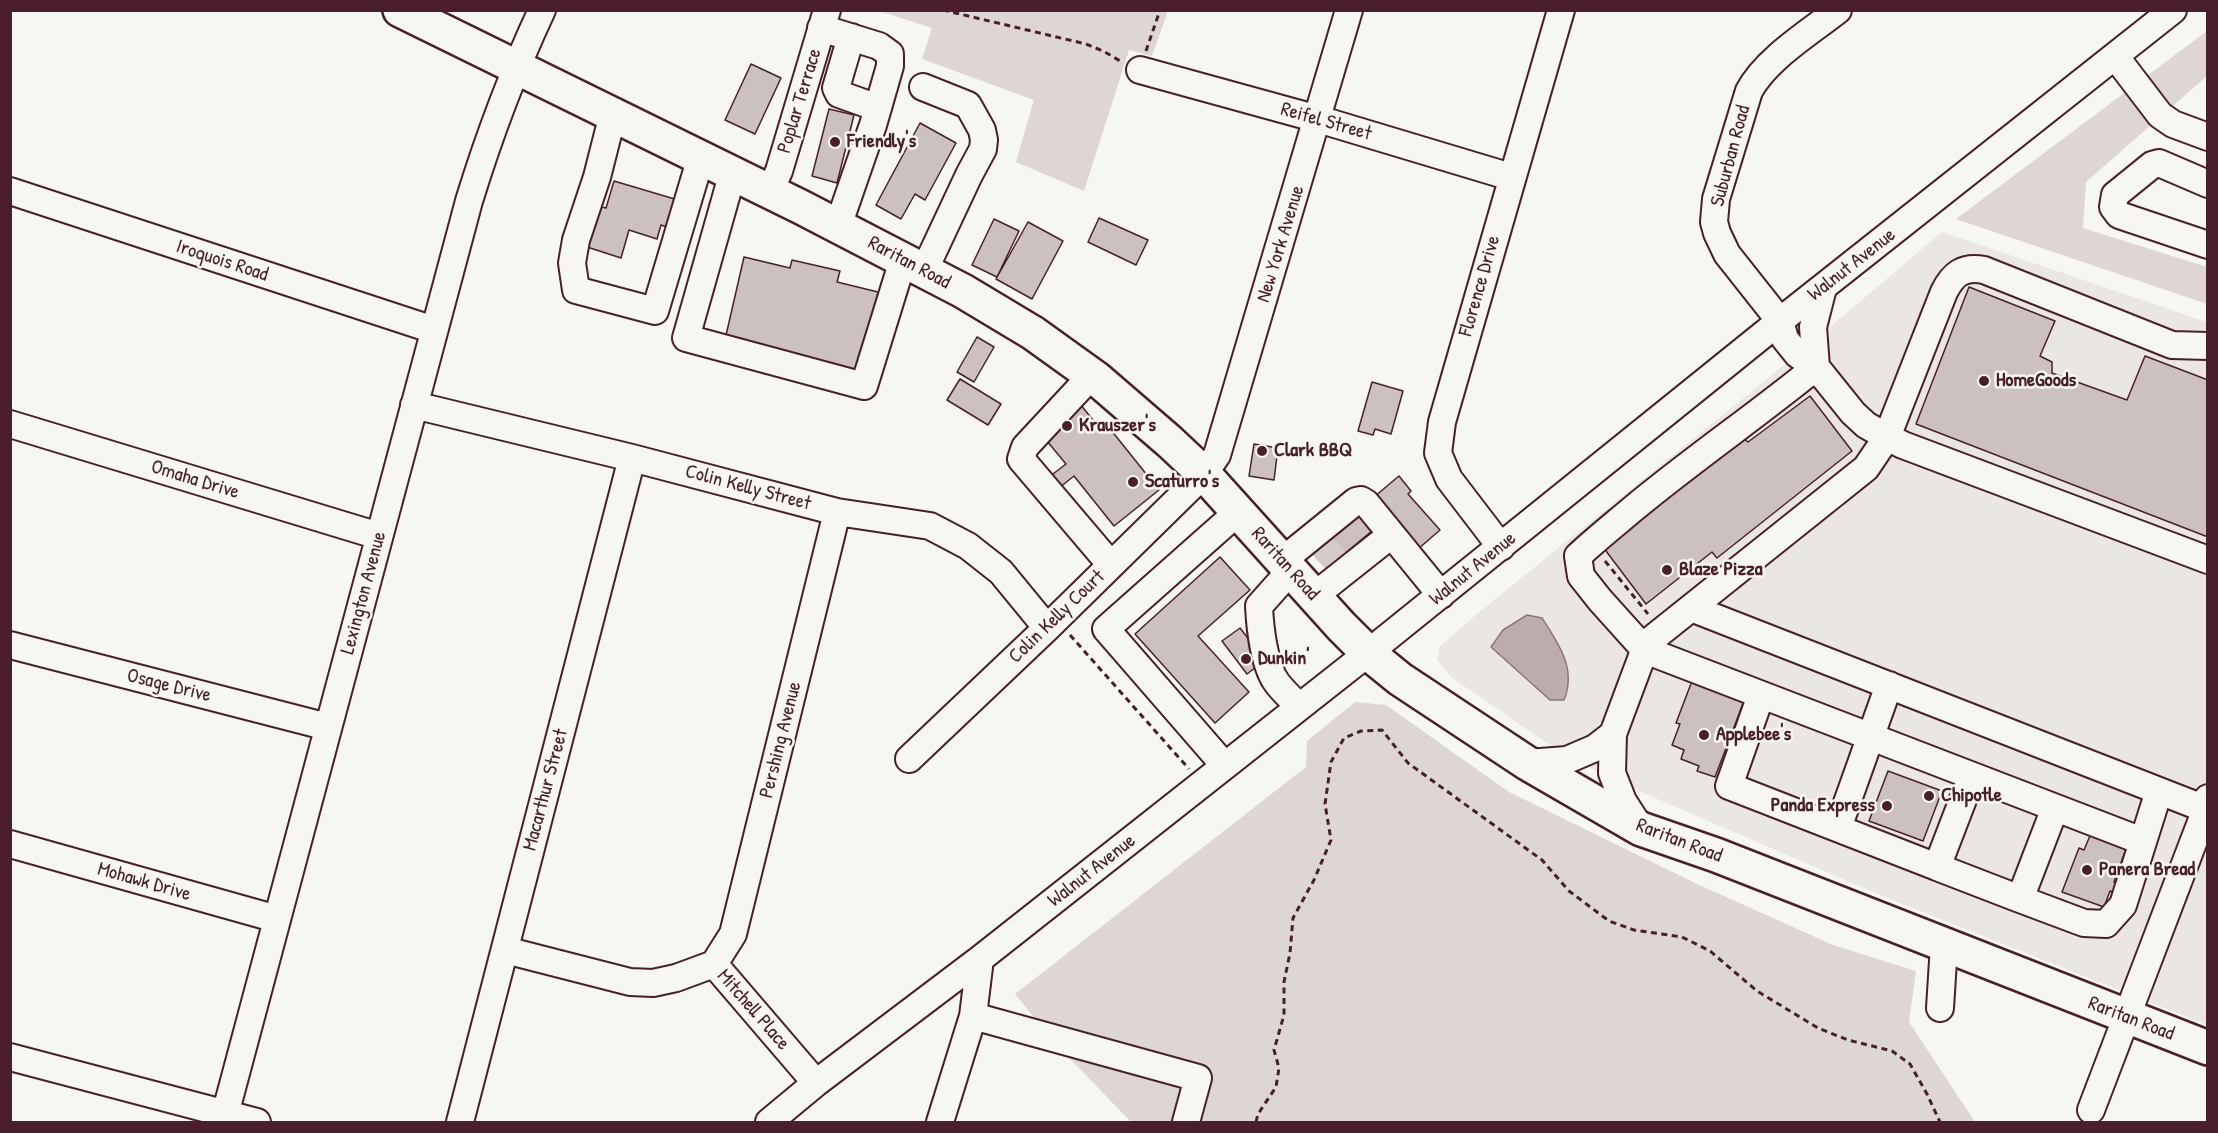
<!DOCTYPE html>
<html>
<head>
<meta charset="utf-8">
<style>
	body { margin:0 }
	#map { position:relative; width:2218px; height:1133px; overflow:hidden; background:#f6f6f2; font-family:"Patrick Hand",sans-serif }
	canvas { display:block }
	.frame { position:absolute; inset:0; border:12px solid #4a1f2b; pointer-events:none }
</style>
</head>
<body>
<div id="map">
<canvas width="2218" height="1133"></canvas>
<div class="frame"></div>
</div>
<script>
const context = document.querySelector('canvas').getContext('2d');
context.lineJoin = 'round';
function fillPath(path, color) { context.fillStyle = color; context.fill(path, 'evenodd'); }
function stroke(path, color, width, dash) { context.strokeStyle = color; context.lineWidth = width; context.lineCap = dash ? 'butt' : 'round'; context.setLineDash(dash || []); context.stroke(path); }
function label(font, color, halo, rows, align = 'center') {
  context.font = font + ' "Patrick Hand",sans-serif'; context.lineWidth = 5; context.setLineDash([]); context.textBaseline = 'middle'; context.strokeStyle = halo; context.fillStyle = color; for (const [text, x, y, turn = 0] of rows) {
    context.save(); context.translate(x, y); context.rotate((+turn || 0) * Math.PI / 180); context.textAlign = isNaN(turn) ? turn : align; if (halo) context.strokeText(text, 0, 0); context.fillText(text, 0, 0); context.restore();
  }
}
fillPath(new Path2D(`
	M1942 232 2207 322V1025L1875 893 1623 784 1561 753 1451 677 1437 660 1440 646 1483 609 1809 345Z`), '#e9e6e3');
fillPath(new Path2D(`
	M879 11H1168L1152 56 1129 50 1084 191 1016 162 1034 100 922 59 932 28Z
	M2207 31V76L2086 182 2083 228 2207 267V304L1956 219Z
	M1355 702 1386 705 1509 792 1695 883 1833 945 1916 971 1909 1022 1975 1122H1131L1054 1042 1015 994 1306 767 1307 741Z`), '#ddd6d5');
const water = new Path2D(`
	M1527 615 1542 618C1558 643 1577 669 1564 700H1550L1491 647 1503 630Z`);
fillPath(water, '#bbadae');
stroke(water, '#8e747a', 1.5);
const building = new Path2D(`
	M751 64 781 78 755 134 725 120Z
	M829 109 854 115 837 183 812 176Z
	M920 123 956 143 925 200 915 194 901 219 876 205Z
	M614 181 678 200 670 228 661 225 657 239 629 230 621 258 584 246 597 206 606 208Z
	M1099 218 1148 240 1136 265 1088 242Z
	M994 219 1019 231 997 277 972 265Z
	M1028 222 1063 241 1032 299 996 279Z
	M744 257 790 268 792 260 840 271 837 282 878 292 862 376 724 344Z
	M1969 287 2055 321 2040 356 2052 362V373L2127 400 2145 356 2208 380V537L1916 424Z
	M977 337 994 347 974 382 957 372Z
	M960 379 1001 404 988 425 947 400Z
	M1372 382 1403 391 1391 434 1375 429 1373 435 1358 431Z
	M1810 396 1852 451 1717 558 1712 552 1646 604 1603 547 1742 437 1748 442Z
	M1080 404 1101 430 1107 425 1159 490 1114 526 1074 476 1059 488 1049 477 1066 464 1042 435Z
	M1254 444 1278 448 1274 480 1249 476Z
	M1399 476 1411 491 1408 494 1440 530 1418 549 1374 497Z
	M1364 506 1379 525 1330 566 1314 547Z
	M1220 557 1250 590 1198 636 1249 692 1215 723 1135 634Z
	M1240 628 1258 651 1256 667 1247 674 1222 641Z
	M1692 681 1744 701 1715 777 1697 771 1699 766 1681 759 1684 750 1672 745 1680 724 1676 723Z
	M1888 771 1942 791 1923 841 1869 821Z
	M2092 831 2109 838 2107 841 2126 849 2114 882 2122 885 2119 895 2110 891 2104 907 2062 892 2079 848 2084 850Z`);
fillPath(building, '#ccc1c0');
stroke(building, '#4a1f2b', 1.5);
stroke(new Path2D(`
	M1321 545 1336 561`), '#d4cbca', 26, [26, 13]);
const minor = new Path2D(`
	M1838 10C1809 33 1766 59 1749 91L1716 199 1714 222 1717 233 1727 254 1780 321 1785 339 1797 354 1816 367 1853 413 1866 425 1887 437 1944 292C1953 274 1963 266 1984 270L2172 345 2208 346
	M821 28 879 46 890 54V66L873 125 838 226
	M851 37 836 88 839 94 878 108
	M2115 56 2160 115 2173 124 2208 137
	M1140 70 1318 119 1511 177
	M923 87 968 105 982 130 984 140 983 149 969 175 924 271
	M613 114 597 177 576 240 572 263 576 290 655 311 701 157
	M733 172 686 338 864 386 903 260
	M2208 184 2159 163 2152 165 2115 195 2113 207 2119 215 2208 245
	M10 191 434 330
	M770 191 779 171 827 10
	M1816 367C1756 416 1693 459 1634 508 1615 524 1596 539 1578 556L1581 576 1600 600 1645 650 2142 841
	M1816 367 1813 327 1823 288
	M1092 375 1025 447 1021 459 1111 565
	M414 405 632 458 837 512 930 526 968 546 1001 572 1047 628
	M10 424 379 536
	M1501 547 1449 479 1438 453 1442 422 1561 10
	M1282 561 1356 501 1361 500 1366 503 1441 595
	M1291 570 1259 606C1260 627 1264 666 1277 683 1283 691 1292 699 1299 707
	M1314 596 1391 535
	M1691 608 2208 810
	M10 645 328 727
	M1761 695 1729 786 1937 867
	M909 759 1047 628 1204 474 1217 455 1349 10
	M1527 763 1567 760 1595 748 1613 734
	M1225 766 1106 629 1238 512
	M1972 776 1937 867 2020 899 2055 808
	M1838 828 1889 685
	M1641 829 1623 801 1612 773 1613 734 1647 643 1866 468 1887 437 1903 445 2208 560
	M10 844 277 919
	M2020 899 2084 923 2106 924 2123 905 2159 791
	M505 950 630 982 653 983 676 978 714 964
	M714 964 733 934 837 512
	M714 964 816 1083
	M1940 1008 1944 945
	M973 1016 1198 1078 1186 1122
	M10 1057 257 1122
	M2091 1110 2206 809 2208 798
	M223 1122 469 201C489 136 513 72 542 10
	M460 1122 632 458
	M769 1122 816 1083 980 959 1368 653 1780 321 2173 10
	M940 1122 973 1016 980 959`);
const major = new Path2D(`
	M400 10 801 207 963 291 1033 333 1097 379 1170 442 1204 474 1341 626 1368 653 1400 679 1527 763 1641 829 1716 855 2208 1048`);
stroke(minor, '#4a1f2b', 30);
stroke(major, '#4a1f2b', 38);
stroke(new Path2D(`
	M943 10 1086 44 1103 51 1122 62
	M1146 51 1160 10
	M1605 561 1648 614
	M1070 635 1189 769
	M1256 1122 1258 1114 1276 1087 1279 1068 1274 1050 1284 1015V982L1290 953 1293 918 1314 880 1331 840 1325 804 1331 762 1344 738 1361 731 1382 730 1408 763 1542 860 1569 891 1609 921 1634 930 1682 937 1710 951 1757 991 1818 1028 1848 1040 1892 1051 1910 1064 1927 1094 1940 1122`), '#4a1f2b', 3, [6, 4.5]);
stroke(minor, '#f6f6f2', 26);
stroke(major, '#f6f6f2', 33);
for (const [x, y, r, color] of [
	[835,142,6,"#4a1f2b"],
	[1984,381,6,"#4a1f2b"],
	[1067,426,6,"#4a1f2b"],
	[1262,451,6,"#4a1f2b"],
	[1133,482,6,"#4a1f2b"],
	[1667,570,6,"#4a1f2b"],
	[1246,659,6,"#4a1f2b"],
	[1704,735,6,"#4a1f2b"],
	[1929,796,6,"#4a1f2b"],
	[1887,806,6,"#4a1f2b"],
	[2087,870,6,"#4a1f2b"]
]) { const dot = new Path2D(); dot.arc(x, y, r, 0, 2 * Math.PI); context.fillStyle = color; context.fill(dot); stroke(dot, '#f6f6f2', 2); }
label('20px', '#4a1f2b', '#f6f6f2', [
	["Poplar Terrace",800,101,-73],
	["Reifel Street",1326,122,16],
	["Suburban Road",1731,156,-75],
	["New York Avenue",1281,244,-73],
	["Iroquois Road",222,261,18],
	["Raritan Road",909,263,28],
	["Walnut Avenue",1852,265,-38],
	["Florence Drive",1480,286,-74],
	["Omaha Drive",195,480,17],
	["Colin Kelly Street",748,488,15],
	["Raritan Road",1285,564,48],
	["Walnut Avenue",1473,569,-39],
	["Lexington Avenue",364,593,-75],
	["Colin Kelly Court",1057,617,-44],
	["Osage Drive",169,686,14],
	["Pershing Avenue",781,740,-76],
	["Macarthur Street",546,790,-75],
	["Raritan Road",1679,841,21],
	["Walnut Avenue",1092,871,-38],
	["Mohawk Drive",144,882,16],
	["Mitchell Place",753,1010,49],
	["Raritan Road",2131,1019,21]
]);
label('bold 20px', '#4a1f2b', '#f6f6f2', [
	["Friendly's",847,142],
	["HomeGoods",1996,381],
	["Krauszer's",1079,426],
	["Clark BBQ",1274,451],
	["Scaturro's",1145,482],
	["Blaze Pizza",1679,570],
	["Dunkin'",1258,659],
	["Applebee's",1716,735],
	["Chipotle",1941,796],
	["Panda Express",1875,806,"right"],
	["Panera Bread",2099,870]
], 'left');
</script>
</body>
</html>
